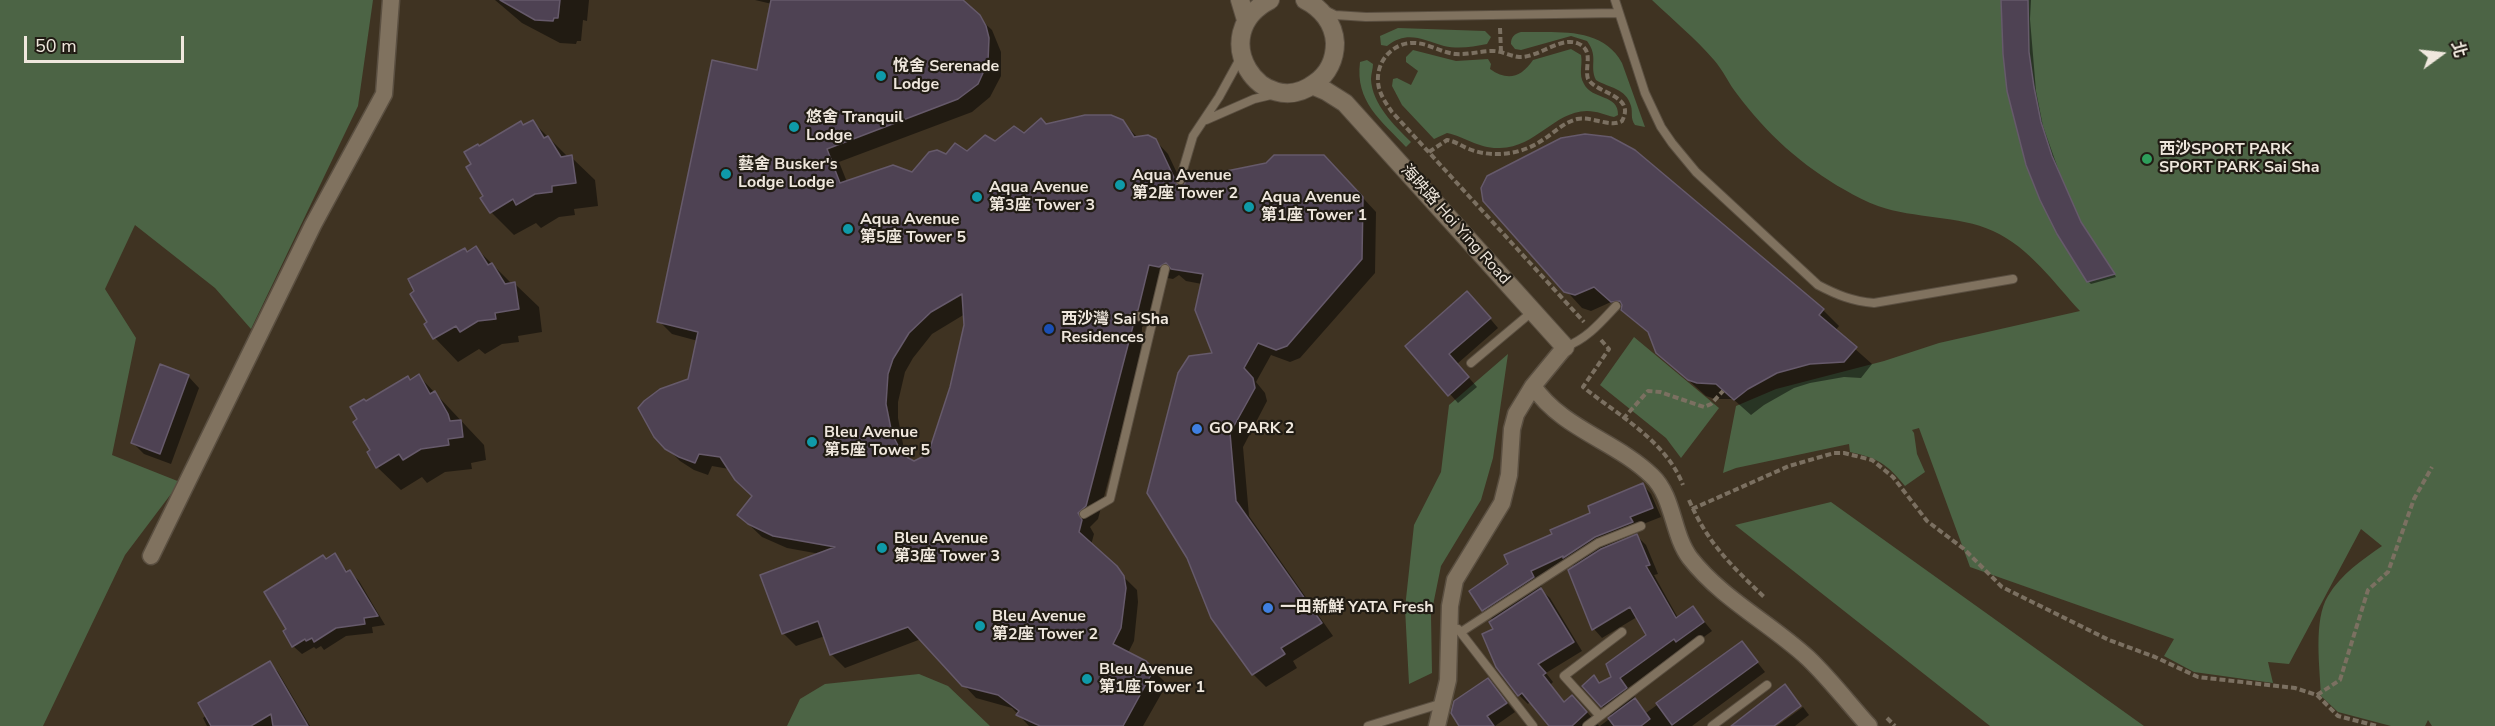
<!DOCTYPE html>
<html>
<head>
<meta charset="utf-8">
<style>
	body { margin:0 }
	#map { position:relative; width:2495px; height:726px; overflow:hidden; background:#3f3322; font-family:"Nunito Sans","Noto Sans TC",sans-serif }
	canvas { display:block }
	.north { position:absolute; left:2411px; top:24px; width:60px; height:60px; -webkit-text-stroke:4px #211c14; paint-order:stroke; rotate:75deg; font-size:16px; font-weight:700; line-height:24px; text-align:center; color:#efe7dd }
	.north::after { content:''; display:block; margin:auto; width:21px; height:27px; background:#efe7dd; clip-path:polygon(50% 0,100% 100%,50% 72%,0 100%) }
	.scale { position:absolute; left:24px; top:36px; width:160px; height:27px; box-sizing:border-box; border:3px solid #efe7dd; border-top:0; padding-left:8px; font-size:18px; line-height:21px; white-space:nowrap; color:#efe7dd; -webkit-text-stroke:4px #211c14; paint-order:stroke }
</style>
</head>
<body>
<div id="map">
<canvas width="2495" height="726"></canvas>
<div class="north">北</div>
<div class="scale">50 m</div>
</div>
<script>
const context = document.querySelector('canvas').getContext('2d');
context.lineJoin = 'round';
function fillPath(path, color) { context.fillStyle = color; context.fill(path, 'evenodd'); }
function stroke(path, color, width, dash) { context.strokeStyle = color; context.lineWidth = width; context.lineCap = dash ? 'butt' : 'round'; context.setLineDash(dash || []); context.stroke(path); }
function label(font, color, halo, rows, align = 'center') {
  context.font = font + ' "Nunito Sans","Noto Sans TC",sans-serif'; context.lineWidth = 4.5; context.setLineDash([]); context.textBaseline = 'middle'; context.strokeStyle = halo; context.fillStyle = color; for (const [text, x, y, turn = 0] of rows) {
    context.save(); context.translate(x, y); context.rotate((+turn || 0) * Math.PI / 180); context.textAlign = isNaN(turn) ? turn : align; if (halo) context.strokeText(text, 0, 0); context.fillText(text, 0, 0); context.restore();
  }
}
fillPath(new Path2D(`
	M0 0H373L358 106 251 329 215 288 135 225 105 289 136 338 112 455 180 482 125 555 43 726H0Z
	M1652 0H2495V726H2432L2428 720 2425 726H2391L2338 712 2321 696C2320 668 2313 620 2328 596 2341 574 2362 560 2382 546L2361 529 2289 664 2268 662 2273 683 2194 672 2164 656 2174 639 1970 567 1919 428 1912 430 1914 433 1917 454 1925 472 1905 486C1887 464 1878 458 1850 452L1849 444 1736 468 1723 473 1736 406 1776 389 1884 361 1939 343 2080 311C2054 283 2029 247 1993 231 1958 215 1915 219 1878 206 1867 202 1855 196 1845 190 1802 166 1766 133 1737 94 1729 84 1723 70 1714 60 1696 39 1673 20 1652 0Z
	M1398 28 1485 31 1491 37 1487 44C1473 47 1458 49 1444 46 1422 40 1408 30 1387 46L1381 45 1380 36Z
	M1521 32C1557 33 1602 26 1622 63L1645 127 1635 125C1630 118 1633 113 1631 106 1626 88 1609 88 1596 80 1589 66 1599 57 1587 41L1571 36 1521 50 1515 49 1511 44C1511 37 1514 34 1521 32Z
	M1571 49 1581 55C1583 65 1578 74 1584 84 1592 100 1619 94 1618 115L1614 117C1605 115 1597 111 1587 111 1553 112 1537 147 1500 148 1479 149 1466 137 1447 133L1434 139 1402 105 1392 86 1393 79 1397 78 1411 85 1418 71 1406 62V57L1413 50 1456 61 1488 59 1491 64 1490 69C1507 81 1521 78 1533 60Z
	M1367 60 1373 64C1373 69 1371 74 1371 79 1372 104 1394 125 1411 142L1406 147C1381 120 1355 102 1360 62Z
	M1634 337 1719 408 1681 458 1666 438 1600 385Z
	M1508 354 1493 458 1481 500 1441 566 1431 615 1432 673 1409 684 1405 608 1414 525 1441 472 1449 405Z
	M1831 502 2144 726H1990L1735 525Z
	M919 674 948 686 990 726H787L800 699 825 684Z`), '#4c6445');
fillPath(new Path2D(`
	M495 0H589L587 21 583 20 581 41H577L576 44 560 43 522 23Z
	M755 0H960L992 30 1001 52V76L990 97 972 112 839 162 847 182 912 174 946 156 967 152 1046 125 1122 121 1138 138 1155 140 1168 154 1184 188 1337 170 1376 212 1375 273 1300 358 1290 362 1271 355 1256 382 1265 393 1267 401 1243 447 1249 516 1333 636 1293 661 1297 668 1266 687 1253 674 1214 354 1202 284 1186 281 1179 275 1173 279 1162 277 1150 323 1142 327V332L1147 336 1098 519 1090 527 1094 534 1091 545 1137 590 1138 602 1134 641 1128 653 1145 662 1164 681V689L1143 726H1029L1012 708 976 698 921 639 845 668 832 655 825 636 796 646 783 633 820 554 787 548 762 537 739 515 753 496 729 469 712 466 708 475 694 470 680 461 655 436 689 380 698 341 672 334 659 321 758 72 772 4ZM965 314V325L951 388 931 448 927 456 914 463 904 449 898 418V402L905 372 913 358 932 334Z
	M2003 0H2031L2030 19 2036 91 2043 126 2067 194 2083 226 2116 277 2091 284 2088 281Z
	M532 121 568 157H571L595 180 598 206 574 209 575 215 559 217 541 228 536 223 514 235 491 212 473 165 480 148Z
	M1484 200 1823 310 1839 326 1835 331 1872 364 1861 378 1844 377 1810 383 1794 388 1764 405 1751 415 1733 399H1715L1706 396 1657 352 1651 335 1611 302 1591 311 1582 308Z
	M476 248 512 284H515L539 307 542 332 518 336 519 342 502 344 485 354 479 349 458 362 435 338 426 325 465 250 468 253Z
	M1476 302 1498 328 1457 364 1477 387 1458 403 1407 346Z
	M188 376 199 388 171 464 144 454 133 443Z
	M419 376 484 445 486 460 471 463 472 469 445 472 427 483 422 477 401 490 377 467 359 420 366 403Z
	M1643 485 1651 494 1661 517 1638 526 1640 531 1598 550 1637 536 1646 545 1658 574 1654 575 1678 618 1693 608 1712 631 1686 650 1684 647 1628 688 1635 697 1633 698 1646 713 1742 643 1765 672 1692 726H1600L1612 717 1584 686 1594 677 1601 683 1613 677 1648 636 1637 617 1602 638 1594 629 1570 570 1575 567 1572 564 1538 580 1542 586 1539 588 1550 598 1582 651 1546 673 1553 682 1550 685 1565 703 1581 705 1599 726H1551L1531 701 1528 704 1519 695 1493 620 1483 610 1554 535Z
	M334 555 349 573 350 572 359 581 385 625 372 627 373 633 346 636 324 650 321 646 316 649 314 647 302 654 293 646 326 560Z
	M270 663 278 672 310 726H207L203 718Z
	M1488 680 1515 712 1495 726H1461Z
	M1803 707 1809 715 1795 726H1777Z`), '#0007');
const building = new Path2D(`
	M500 0H560L558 18H554L553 21 535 20Z
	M771 0H963L980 15 986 26 989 38 988 62 978 84 958 99 827 149 840 183 893 165 912 172 929 152 937 150 946 154 955 143 967 151 985 135 995 141 1014 126 1024 133 1041 118 1046 124 1085 115H1111L1123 120 1134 137 1148 135 1156 139 1178 186 1184 185 1187 179 1266 163 1274 155H1324L1363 197 1362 259 1287 346 1276 350 1258 343 1244 368 1253 378 1255 388 1230 433 1236 501 1322 623 1281 648 1285 654 1252 675 1211 618 1187 558 1147 493 1178 373 1189 356 1212 353 1195 310 1203 274 1171 269 1166 263 1159 267 1149 265 1138 310 1130 314V318L1134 322 1086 506 1078 513 1082 520 1079 532 1117 566 1124 576 1126 588 1121 628 1113 644 1146 661 1152 667 1151 675 1123 726H1040L1016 715 1019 711 998 695 962 686 908 627 830 655 818 621 782 634 760 575 835 547 773 536 748 524 737 515 752 496 735 480 720 457 699 454 695 463 679 457 665 449 654 437 638 408 644 401 660 389 688 379 698 332 657 322 712 60 757 70ZM962 294 964 325 950 387 930 448 926 455 914 461 903 455 892 434 886 404 888 374 893 359 909 333 931 312Z
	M2001 0H2028L2029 52 2034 87 2041 122 2052 156 2081 222 2115 274 2087 282 2057 234 2040 200 2026 165 2007 91 2003 54Z
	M533 120 544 138 548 136 561 157 572 155 576 183 552 186V192L535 194 516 205 513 199 490 213 480 198 483 196 466 167 471 164 464 152 478 144 479 146 521 121 523 125Z
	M1585 134 1611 137 1635 150 1824 309 1819 315 1857 347 1844 362 1810 364 1777 373 1748 389 1734 400 1716 384 1697 383 1688 380 1656 353 1648 332 1621 310 1622 305 1620 301 1611 302 1594 287 1575 295 1564 292 1483 201 1481 188 1487 176 1561 138Z
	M476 246 488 265 492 263 505 284 515 282 519 309 495 313 496 319 478 321 460 332 456 326 433 339 424 324 427 322 410 294 414 291 408 279 465 248 467 252Z
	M1467 291 1491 318 1449 354 1469 377 1448 396 1405 346Z
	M160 364 189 375 160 454 131 443Z
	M419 374 430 394 435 391 448 414 450 421 461 420 463 437 448 439 449 445 421 449 403 460 399 454 376 468 367 452 370 450 353 422 357 419 350 407 364 399 366 401 408 376 410 380Z
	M1643 483 1653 508 1630 517 1633 522 1595 537 1563 558V556L1531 571 1534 577 1482 611 1469 591 1508 564 1504 555 1552 534 1550 530 1590 513 1588 506Z
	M1637 534 1650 565 1646 566 1676 618 1693 606 1704 622 1676 642 1674 639 1620 678 1627 688 1601 707 1582 686 1594 675 1599 683 1611 677 1606 664 1646 635 1630 607 1592 630 1568 570 1601 549Z
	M335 553 346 572 350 570 378 616 364 618 365 624 336 628 314 642 312 638 306 641 305 639 292 647 283 631 286 629 264 592 323 555 326 559Z
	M1541 588 1574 642 1538 664 1546 673 1543 675 1564 702 1572 695 1587 712 1572 726H1549L1522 693 1518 696 1496 667 1482 634 1493 629 1489 622Z
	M1742 641 1758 662 1672 725 1656 703Z
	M270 661 308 726H273L271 714 251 726H211L198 703Z
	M1488 678 1507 703 1487 716 1494 726H1459L1451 713 1454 701Z
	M1785 684 1801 706 1774 726H1731Z
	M1635 698 1650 719 1641 726H1614L1608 718Z`);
fillPath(building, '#4e4253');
stroke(building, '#665a6b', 1.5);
const lane = new Path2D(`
	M1615 0 1645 93 1661 127 1672 143 1696 172 1818 285C1837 295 1852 301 1874 303L2013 279
	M1325 10 1335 15 1366 17 1618 13
	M1206 120 1254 99 1275 94
	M1180 180 1193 136 1219 97 1241 57
	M1136 316 1153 320
	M1565 347C1587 339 1601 322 1616 306
	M1471 363 1533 311
	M1084 514 1110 499 1165 269
	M1458 629 1533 726
	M1461 632 1598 543 1641 526
	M1600 716 1564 676 1622 632
	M1368 726 1443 703
	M1587 726 1700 640
	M1712 726 1767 685`);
const street = new Path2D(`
	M1533 386C1562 429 1616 441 1652 476 1674 497 1672 534 1690 558 1722 599 1770 623 1808 658 1830 679 1849 704 1869 726
	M151 556 313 225 384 94 391 0
	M1437 726 1448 680 1450 606 1455 580 1502 503 1509 475 1512 429 1516 414 1533 386 1565 347`);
const secondary = new Path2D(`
	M1240 0 1246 20
	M1270 0C1204 34 1262 123 1315 83 1328 74 1335 59 1335 43 1334 23 1321 8 1305 0
	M1312 85 1326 91 1345 103 1565 347`);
stroke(lane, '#5a4f41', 10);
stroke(street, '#5a4f41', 19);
stroke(secondary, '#5a4f41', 20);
stroke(new Path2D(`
	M1500 28 1501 52
	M1429 152 1447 140C1455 141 1461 146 1469 149 1492 158 1520 155 1541 141 1553 134 1562 123 1577 119 1592 116 1611 128 1622 121 1636 95 1597 94 1588 79 1584 66 1595 50 1577 43 1559 37 1538 58 1519 57 1510 56 1502 51 1493 51 1480 51 1468 55 1456 54 1442 53 1430 44 1416 43 1392 41 1373 64 1379 88 1381 96 1387 105 1392 112L1584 322
	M1601 340 1609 349 1583 387C1618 415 1666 441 1683 485
	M1623 419 1648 391 1660 392 1704 407 1711 404 1723 391
	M1689 500C1708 544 1731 565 1764 597
	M1692 509 1789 466 1834 453H1844L1872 460 1893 477 1927 521 1964 549 2002 587 2109 640 2155 657 2198 677 2295 688 2317 695 2338 716 2377 726
	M2317 695 2340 680 2368 590 2388 572 2414 499 2432 467
	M1887 718 1895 726`), '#7b7061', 4, [6, 3]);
stroke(lane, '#80725f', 8);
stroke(street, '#80725f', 16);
stroke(secondary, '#80725f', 18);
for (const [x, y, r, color] of [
	[881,76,6,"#0f9aa8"],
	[794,127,6,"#0f9aa8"],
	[2147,159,6,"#2e9e5b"],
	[726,174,6,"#0f9aa8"],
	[1120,185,6,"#0f9aa8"],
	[977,197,6,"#0f9aa8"],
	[1249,207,6,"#0f9aa8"],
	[848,229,6,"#0f9aa8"],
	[1049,329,6,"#1a4fb4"],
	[1197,429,6,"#3f7fe0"],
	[812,442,6,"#0f9aa8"],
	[882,548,6,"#0f9aa8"],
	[1268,608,6,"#3f7fe0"],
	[980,626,6,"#0f9aa8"],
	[1087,679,6,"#0f9aa8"]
]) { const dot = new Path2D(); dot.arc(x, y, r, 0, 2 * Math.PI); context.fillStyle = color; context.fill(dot); stroke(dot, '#211c14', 2); }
label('bold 16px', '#efe7dd', '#211c14', [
	["悅舍 Serenade",893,67],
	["Lodge",893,85],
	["悠舍 Tranquil",806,118],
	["Lodge",806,136],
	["西沙SPORT PARK",2159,150],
	["SPORT PARK Sai Sha",2159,168],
	["藝舍 Busker's",738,165],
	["Lodge Lodge",738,183],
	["Aqua Avenue",1132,176],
	["第2座 Tower 2",1132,194],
	["Aqua Avenue",989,188],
	["第3座 Tower 3",989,206],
	["Aqua Avenue",1261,198],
	["第1座 Tower 1",1261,216],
	["Aqua Avenue",860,220],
	["第5座 Tower 5",860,238],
	["西沙灣 Sai Sha",1061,320],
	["Residences",1061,338],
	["GO PARK 2",1209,429],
	["Bleu Avenue",824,433],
	["第5座 Tower 5",824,451],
	["Bleu Avenue",894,539],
	["第3座 Tower 3",894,557],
	["一田新鮮 YATA Fresh",1280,608],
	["Bleu Avenue",992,617],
	["第2座 Tower 2",992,635],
	["Bleu Avenue",1099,670],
	["第1座 Tower 1",1099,688]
], 'left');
label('16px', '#efe7dd', '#211c14', [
	["海映路 Hoi Ying Road",1455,225,48]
]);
</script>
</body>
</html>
